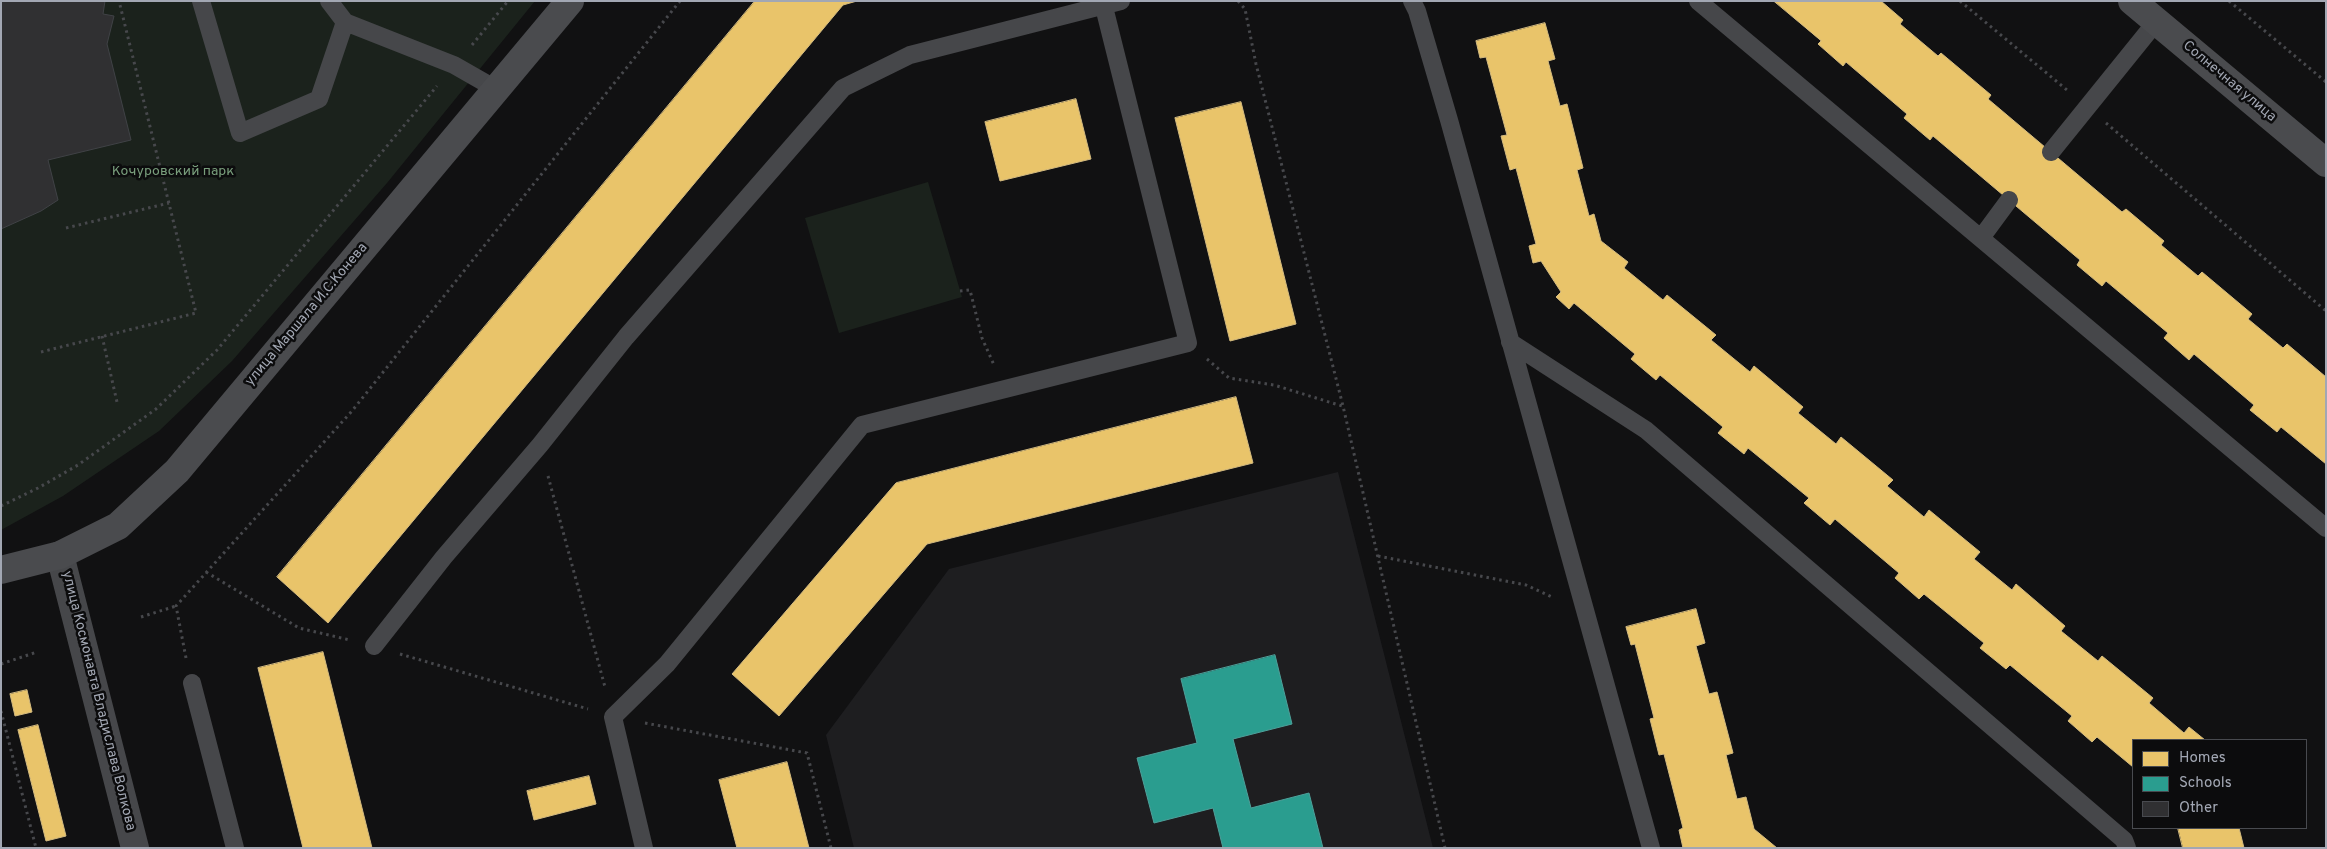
<!DOCTYPE html>
<html>
<head>
<meta charset="utf-8">
<style>
	body { margin:0 }
	#map { position:relative; width:2327px; height:849px; overflow:hidden; background:#111112; font-family:Overpass,sans-serif }
	canvas { display:block }
	.frame { position:absolute; inset:0; border:2px solid #a2a7b3; pointer-events:none }
	.legend { position:absolute; left:2132px; top:739px; width:175px; height:90px; box-sizing:border-box; background:#0c0c0d; border:1px solid #484a4f; margin:0; padding:6px 9px; list-style:none; font-size:15px; color:#a2a7b3 }
	.legend li { display:flex; align-items:center; gap:10px; height:25px }
	.legend b { width:25px; border:1px solid #484a4f }
</style>
</head>
<body>
<div id="map">
<canvas width="2327" height="849"></canvas>
<div class="frame"></div>
<ul class="legend">
<li><b style="height:14px;background:#e9c46a"></b>Homes</li>
<li><b style="height:14px;background:#2a9d8f"></b>Schools</li>
<li><b style="height:14px;background:#303032"></b>Other</li>
</ul>
</div>
<script>
const context = document.querySelector('canvas').getContext('2d');
context.lineJoin = 'round';
function fillPath(path, color) { context.fillStyle = color; context.fill(path, 'evenodd'); }
function stroke(path, color, width, dash) { context.strokeStyle = color; context.lineWidth = width; context.lineCap = dash ? 'butt' : 'round'; context.setLineDash(dash || []); context.stroke(path); }
function label(font, color, halo, rows, align = 'center') {
  context.font = font + ' Overpass,sans-serif'; context.lineWidth = 5; context.setLineDash([]); context.textBaseline = 'middle'; context.strokeStyle = halo; context.fillStyle = color; for (const [text, x, y, turn = 0] of rows) {
    context.save(); context.translate(x, y); context.rotate((+turn || 0) * Math.PI / 180); context.textAlign = isNaN(turn) ? turn : align; if (halo) context.strokeText(text, 0, 0); context.fillText(text, 0, 0); context.restore();
  }
}
fillPath(new Path2D(`
	M1338 472 1433 848H854L826 735 949 569Z`), '#1e1e20');
fillPath(new Path2D(`
	M1 1H535L387 183 232 361 159 431 63 496 1 530Z
	M928 182 962 297 839 333 805 218Z`), '#1b221c');
const homes = new Path2D(`
	M755 1H857L843 5 328 623 277 577Z
	M1774 1H1881L1903 20 1900 24 1938 56 1941 53 1991 95 1988 99 2122 212 2126 209 2164 241 2161 245 2198 276 2202 272 2252 314 2248 319 2283 348 2287 344 2326 377V464L2281 427 2277 432 2250 410 2254 405 2194 354 2189 360 2164 338 2168 333 2106 281 2102 286 2077 265 2080 260 1933 136 1930 140 1904 118 1907 114 1846 62 1843 66 1818 44 1821 41Z
	M1545 23 1555 59 1548 61 1560 106 1567 104 1583 168 1577 170 1589 216 1594 214 1601 241 1628 262 1624 268 1663 300 1667 295 1716 335 1711 340 1750 372 1754 366 1803 407 1798 413 1836 444 1841 437 1893 480 1887 486 1924 517 1929 510 1980 552 1974 559 2012 590 2016 584 2065 626 2061 631 2098 661 2102 656 2153 698 2149 703 2184 733 2189 727 2205 740H2133V767L2097 737 2092 742 2068 721 2072 716 2010 665 2006 669 1980 648 1984 643 1924 594 1919 599 1895 578 1899 573 1835 519 1830 525 1804 503 1809 498 1748 448 1744 454 1718 433 1723 427 1660 375 1656 380 1631 359 1635 354 1574 303 1569 309 1556 297 1561 292 1541 261 1533 263 1529 246 1536 244 1516 168 1510 170 1501 136 1507 135 1486 57 1480 58 1476 41Z
	M1076 99 1091 159 1000 181 985 122Z
	M1241 102 1296 324 1230 341 1175 118Z
	M1236 397 1253 463 927 544 779 716 732 674 896 483Z
	M1696 609 1705 643 1696 646 1709 694 1717 692 1733 753 1726 755 1737 799 1746 797 1754 829 1777 848H1683L1679 830 1683 828 1664 754 1659 755 1650 719 1654 718 1635 644 1631 645 1626 627Z
	M323 652 372 848H303L258 668Z
	M27 690 32 712 15 716 10 694Z
	M38 725 66 836 46 841 18 730Z
	M787 762 809 848H737L719 780Z
	M589 776 596 804 534 820 527 791Z
	M2178 828H2239L2244 848H2183Z`);
fillPath(homes, '#e9c46a');
stroke(homes, '#d4bb80', 1);
const schools = new Path2D(`
	M1275 655 1292 724 1233 739 1251 808 1309 793 1323 848H1223L1213 808 1154 823 1137 758 1197 743 1181 679Z`);
fillPath(schools, '#2a9d8f');
stroke(schools, '#4ea09a', 1);
const building = new Path2D(`
	M1 1H105L103 14 114 16 107 44 131 140 48 160 58 200 41 211 1 229Z`);
fillPath(building, '#303032');
stroke(building, '#404246', 1);
stroke(new Path2D(`
	M1238 1 1245 9 1256 64 1343 406 1445 848
	M1960 1 2067 90
	M2229 1 2326 82
	M472 45 508 1
	M2106 123 2326 311
	M66 228 169 203
	M960 291 970 290 982 338 994 365
	M102 336 117 402
	M41 352 196 313 119 1
	M1207 359 1229 378 1274 385 1342 406
	M548 476 605 687
	M1 506 38 488 78 465 156 409 217 350 437 86
	M1378 556 1526 585 1554 598
	M206 572 299 628 350 640
	M141 617 176 606
	M400 654 588 709
	M186 658 176 606 352 411 680 1
	M1 664 37 652
	M1 711 36 848
	M645 723 807 753 831 848`), '#47484c', 3, [2.5, 4]);
stroke(new Path2D(`
	M201 1 240 133 319 99 345 22
	M329 1 345 22 454 65 496 89
	M1412 1 1417 11 1449 120 1651 848
	M1698 1 2326 528
	M2051 152 2156 22
	M1981 238 2009 200
	M1510 342 1646 430 2124 840 2127 848
	M374 646 444 557 540 445 626 337 843 88 910 55 1121 1
	M192 683 235 848
	M644 848 613 717 667 664 862 425 1188 343 1104 7`), '#46474a', 18);
stroke(new Path2D(`
	M60 555 135 848`), '#46474a', 28);
stroke(new Path2D(`
	M2132 1 2326 163
	M1 570 60 555 118 526 177 471 570 1`), '#4a4b4e', 28);
label('14px', '#a2a7b3', '#0c0c0d', [
	["Солнечная улица",2229,82,40],
	["улица Маршала И.С.Конева",307,315,-50],
	["улица Космонавта Владислава Волкова",98,701,76]
]);
label('14px', '#799e7c', '#0c0c0d', [
	["Кочуровский парк",173,172]
]);
</script>
</body>
</html>
